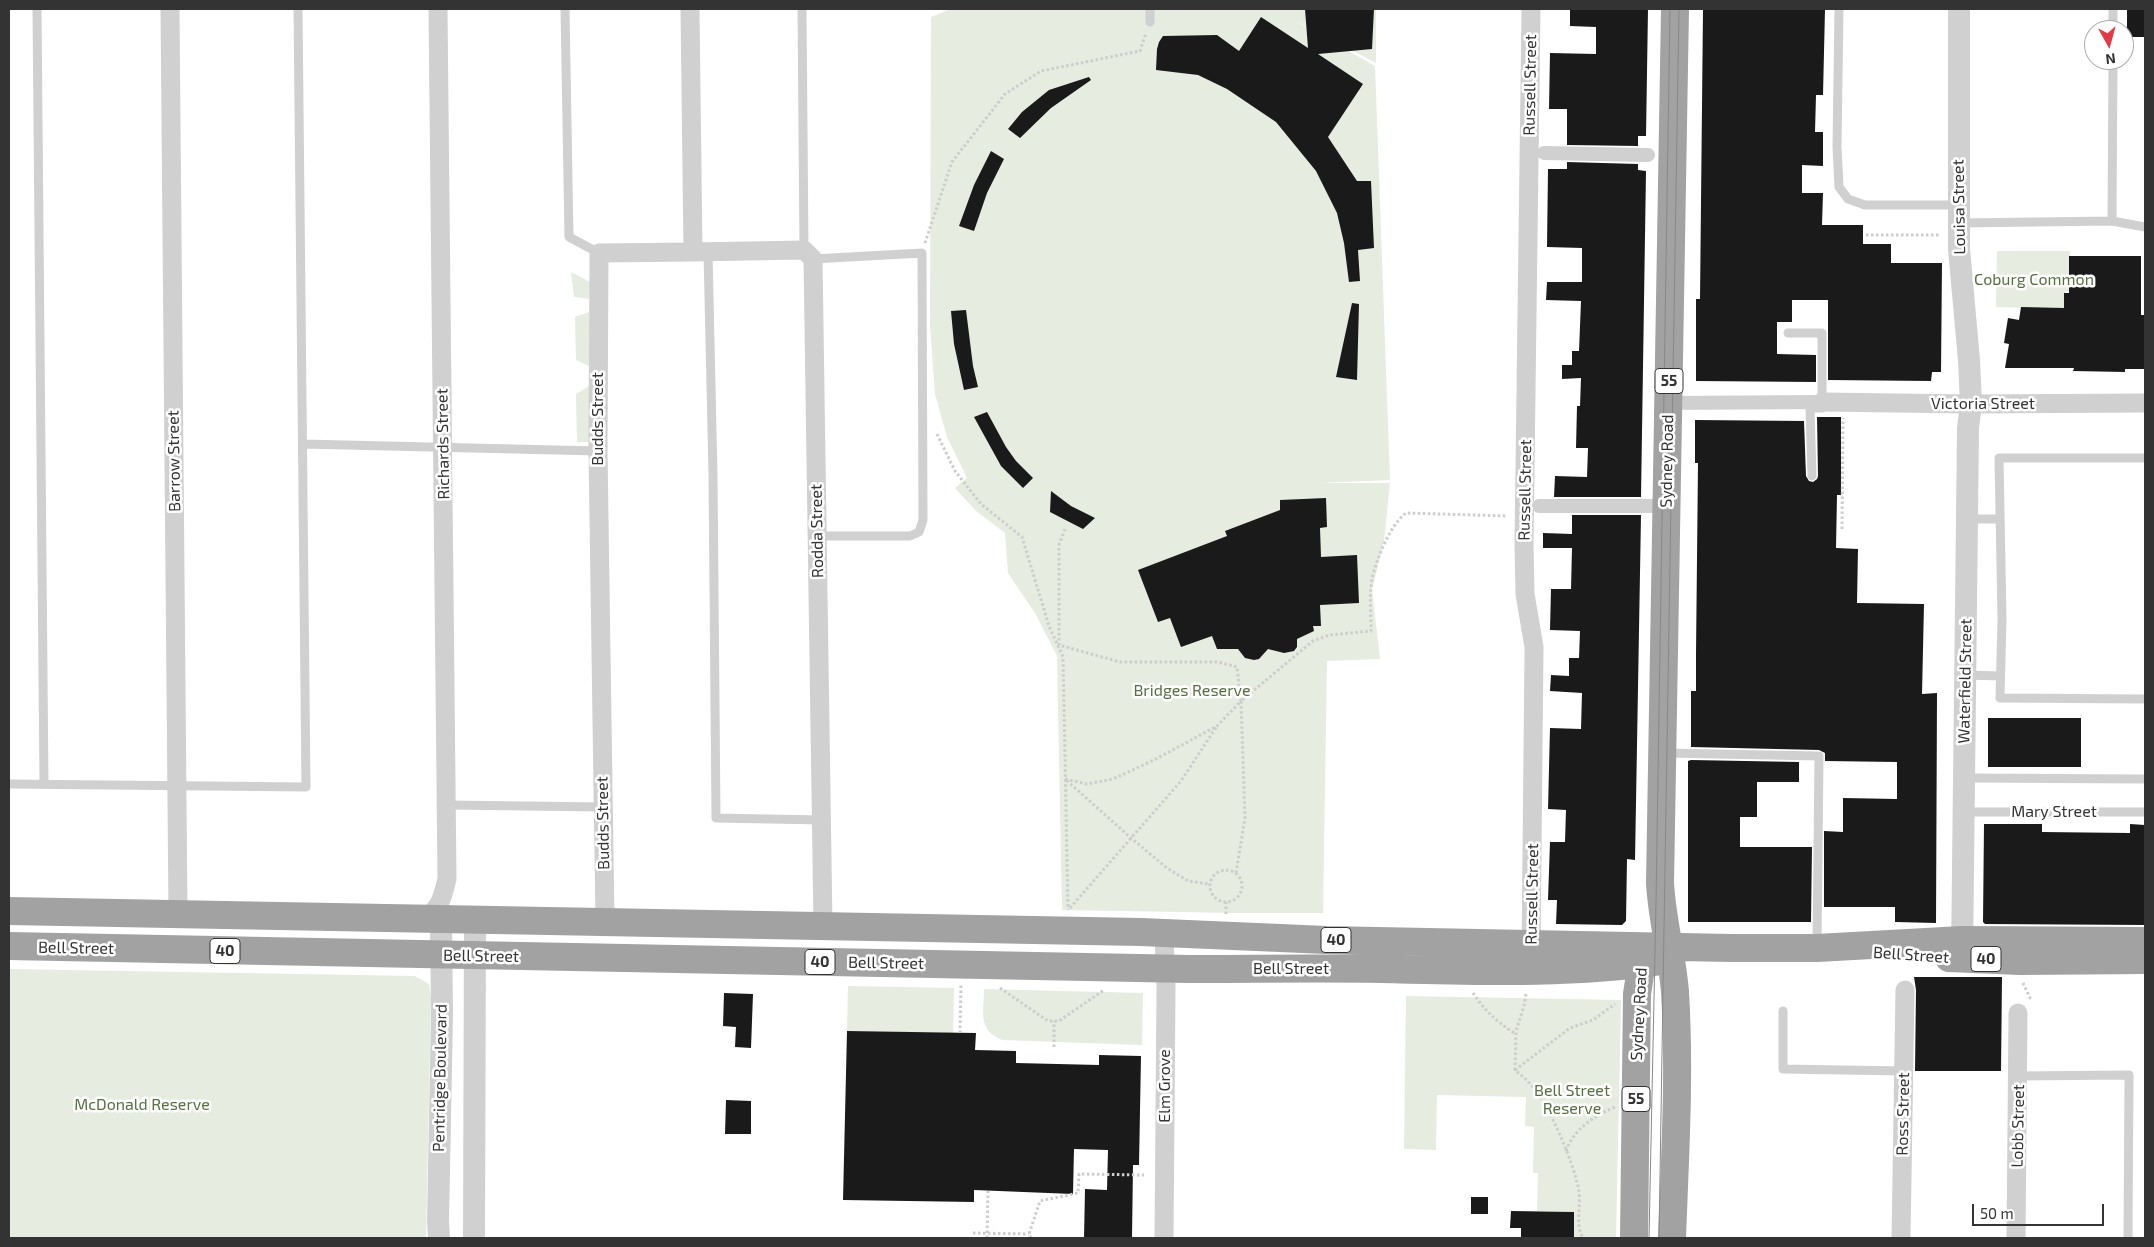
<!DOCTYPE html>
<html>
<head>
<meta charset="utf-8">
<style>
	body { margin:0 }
	#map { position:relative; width:2154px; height:1247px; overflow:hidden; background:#fff; font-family:"Exo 2",sans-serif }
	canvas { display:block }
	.frame { position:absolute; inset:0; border:10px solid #333; pointer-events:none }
	.north { position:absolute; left:2084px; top:20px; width:50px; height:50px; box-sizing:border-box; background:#fff; border:1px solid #adadad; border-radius:50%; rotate:173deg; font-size:14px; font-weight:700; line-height:20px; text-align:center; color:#333 }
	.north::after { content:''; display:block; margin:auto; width:18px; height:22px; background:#e63946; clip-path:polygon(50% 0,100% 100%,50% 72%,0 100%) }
	.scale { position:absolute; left:1972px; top:1204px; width:132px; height:22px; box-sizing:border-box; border:2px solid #333; border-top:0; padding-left:6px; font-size:15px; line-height:18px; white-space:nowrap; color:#333; -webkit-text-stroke:4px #fff; paint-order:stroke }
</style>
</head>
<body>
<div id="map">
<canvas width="2154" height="1247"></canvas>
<div class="frame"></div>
<div class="north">N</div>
<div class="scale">50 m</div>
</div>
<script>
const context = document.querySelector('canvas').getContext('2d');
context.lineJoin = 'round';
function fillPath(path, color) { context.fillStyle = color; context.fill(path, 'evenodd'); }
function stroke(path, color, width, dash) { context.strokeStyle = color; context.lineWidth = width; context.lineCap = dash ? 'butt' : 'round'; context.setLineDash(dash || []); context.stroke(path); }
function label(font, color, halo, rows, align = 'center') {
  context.font = font + ' "Exo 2",sans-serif'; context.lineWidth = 5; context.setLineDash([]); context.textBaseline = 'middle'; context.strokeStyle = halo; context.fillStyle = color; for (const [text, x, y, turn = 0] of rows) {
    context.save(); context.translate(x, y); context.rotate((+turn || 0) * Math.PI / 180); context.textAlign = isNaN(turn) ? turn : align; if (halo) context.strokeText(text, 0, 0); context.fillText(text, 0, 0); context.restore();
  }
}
fillPath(new Path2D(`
	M951 9H1376V63L1294 20 1375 66 1390 480 1321 483H1390L1384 541 1372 590 1380 659 1327 661 1323 913H1236L1062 910 1057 656 1035 613 1008 573 1005 533 976 511 955 488 967 478 947 437 935 394 930 325 931 17Z
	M1997 251H2070V281L2072 291 2065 292V309L1996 307Z
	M571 272 590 282 589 299 574 297Z
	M589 312V366L576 360 575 317Z
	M589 386 591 442H577L576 394Z
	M9 969 415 976 429 984 431 998 426 1238H9Z
	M848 986 954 988 953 1033 847 1031Z
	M984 989 1143 993 1142 1045 1002 1040C977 1029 984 1012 984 989Z
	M1406 996 1621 1000 1616 1238H1574V1212L1537 1211 1538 1173H1533L1534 1127 1525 1126 1526 1097 1437 1095 1436 1150 1404 1149Z`), '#e6ecdf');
fillPath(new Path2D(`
	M1305 9H1374L1372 49 1318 54 1363 84 1328 137 1357 181H1371L1374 248 1358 250 1360 281 1349 282 1344 243 1337 213 1316 171 1276 122 1227 89 1198 75 1156 70 1157 49 1159 42 1163 36 1217 35 1239 51 1261 17 1308 48Z
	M1570 9H1648L1646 136H1638V146L1567 145V109H1549L1550 53 1596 54V27L1570 26Z
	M1703 9H1825L1823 95H1816L1815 132H1823V166L1802 165V193H1823L1822 225H1863V244H1891V263H1942L1941 372H1932L1931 381 1828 380V300H1792V322H1777V354L1816 355V382L1696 381V299H1700Z
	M2127 9H2145V37H2127Z
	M1089 77 1091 80 1051 108 1020 138 1008 129 1022 112 1049 90Z
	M991 151 1004 159 987 193 974 231 959 226 974 185Z
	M1567 162 1638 164V170L1646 171 1641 497H1554L1555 476 1587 477 1588 448H1576L1577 406H1580L1581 378 1562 379V365H1572V351H1579L1581 301 1546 300 1547 282H1582V248L1547 247 1548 169H1567Z
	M2069 256H2141V315H2145V369H2125V372L2073 371 2074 368H2005L2009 344 2004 343 2008 318 2019 320 2021 307 2064 308V293H2069Z
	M1352 303 1359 304 1357 380 1336 377Z
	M966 310 973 366 978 387 964 390 954 344 951 311Z
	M987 412 1006 447 1016 461 1033 478 1023 488 1001 466 974 417Z
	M1817 417H1841V495H1837L1836 548 1858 549 1857 603 1924 604 1922 694 1937 693 1936 923 1895 922V907H1824V831L1843 832V798L1897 799V762L1825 761V753L1819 750 1691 747V691H1696V654L1698 463H1695V420L1804 421 1806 476 1809 481 1813 482 1817 479 1818 476Z
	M1051 491 1071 506 1095 518 1083 529 1050 512Z
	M1326 498 1327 527 1320 528 1321 557 1357 555 1359 603 1320 605 1321 626H1313L1314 631 1297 639V647L1294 651 1284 653 1268 649 1259 659 1254 660 1245 658 1238 649H1217L1212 636 1181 647 1170 618 1158 622 1138 570 1227 536 1225 531 1280 510V500Z
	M1572 515H1641L1635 860 1627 859 1626 921 1622 925 1556 924 1557 900H1548L1550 842H1565L1566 810 1548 809 1550 728 1581 729 1582 693 1550 691 1551 675 1569 676V658H1579L1580 631 1550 630 1551 589H1571L1572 548H1543V533L1572 534Z
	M1988 718H2081V767H1988Z
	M1691 760 1799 762V782H1757V817H1740V847H1812L1811 922H1688V761Z
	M1984 824H2042V832L2130 833V824L2145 825V925L1985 924 1983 922Z
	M1914 977H2002L2001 1071H1915L1916 990Z
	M724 993 753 994 751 1048 735 1047 736 1027 723 1026Z
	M847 1031 976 1033 975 1050 1016 1051V1063L1099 1065V1055L1141 1056 1139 1165H1133L1132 1238H1084L1085 1189 1107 1190 1108 1150 1074 1149 1073 1194 974 1190V1202L843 1200Z
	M726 1100 751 1101V1134H725Z
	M1471 1197H1488V1214H1471Z
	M1511 1211 1574 1212V1238H1521V1228H1510Z`), '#1a1a1a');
stroke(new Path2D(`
	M1866 235H1941
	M925 243 952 162 1005 94 1041 71 1140 51 1146 33
	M937 434 955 471 981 504 1022 537 1049 626 1063 657 1068 910
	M1065 529 1059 545V645L1120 662H1218L1237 667 1241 701 1217 726 1154 760 1113 779 1087 784 1065 779 1131 838 1167 868 1188 881 1209 884
	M1842 529 1843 418
	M1210 886a16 16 0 1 1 32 0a16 16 0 1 1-32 0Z
	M1236 873 1245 818 1241 701 1313 641 1329 635 1371 631C1371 614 1369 596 1372 579 1376 560 1390 525 1406 513L1507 516
	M1070 908 1181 781 1217 726
	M1226 914V902
	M2023 983 2031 1000
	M1000 988 1048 1021H1059L1104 990
	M1473 993C1484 1010 1498 1023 1516 1034
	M1526 994 1524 1006 1516 1031 1515 1070C1521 1075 1527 1080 1532 1086 1549 1104 1576 1168 1579 1192 1581 1208 1575 1224 1583 1238
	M960 1033 961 985
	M1054 1047V1021
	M1515 1070 1570 1028 1593 1020 1615 1004
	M1566 1151C1574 1129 1594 1116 1615 1107
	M973 1233 1029 1234
	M987 1238 988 1191
	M1031 1238 1029 1234 1040 1201 1078 1193 1079 1174 1144 1175`), '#cdcdcd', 3, [2.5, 2.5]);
stroke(new Path2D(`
	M37 9 44 784
	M565 9 569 237 599 253
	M802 9 804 250
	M1839 9 1837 147 1839 187 1848 199 1865 205H1958
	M1150 22V9
	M2113 30V9
	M2112 221 2113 60
	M1959 223 2112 221 2145 227
	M708 252 713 475 716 818 822 820
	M813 259 922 253 923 520 919 532 910 536H817
	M1788 333H1822V408H1810L1812 476
	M303 444 598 451
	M2145 458H1999L2002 619 2000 698 2145 699
	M1967 519H1999
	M1965 675 2000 676
	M1665 753 1819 756 1817 945
	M1966 778 2145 779
	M9 784 306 787 298 9
	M447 805 603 807
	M1964 812H2145
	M1783 1011V1069L1904 1071
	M2018 1076 2129 1075 2128 1238`), '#d0d0d0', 9);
stroke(new Path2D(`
	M1544 153 1648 155
	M1668 403 1822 402
	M1539 506H1666`), '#d0d0d0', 14);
stroke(new Path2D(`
	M170 9 178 914
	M693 252 804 250 813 259 823 927
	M1822 402 1971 404 2145 403
	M426 918C440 908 443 896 447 879L438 9
	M605 921 598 451 599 253 693 252 690 9
	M1531 954 1534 647 1525 594 1524 544 1531 9
	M1164 1238 1166 988 1164 934
	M1901 1238 1905 990
	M2016 1238 2018 1013`), '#d0d0d0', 19);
stroke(new Path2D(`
	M1959 9V249L1969 360 1971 404 1968 428 1962 957
	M439 1238 438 1222 442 1014 441 919
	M474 1238 475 919`), '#d0d0d0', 22);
stroke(new Path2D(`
	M9 911 1141 932 1326 940 1731 948H1817L1962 940 2145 941
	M9 946 1189 969C1254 969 1318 968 1382 969 1475 971 1569 975 1662 961
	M1949 958 2020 961 2145 960
	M1634 1238 1637 994 1644 948
	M1672 1238C1675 1156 1680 1073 1675 992 1672 955 1662 920 1660 883L1675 9`), '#a2a2a2', 28);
stroke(new Path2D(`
	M1649 1238 1656 903 1670 9
	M1659 1238 1679 9`), '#888', 1);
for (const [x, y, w] of [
	[1669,381,28],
	[1336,940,30],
	[225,951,30],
	[1986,959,30],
	[820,962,30],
	[1636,1099,28]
]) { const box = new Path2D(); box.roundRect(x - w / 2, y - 12.5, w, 25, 4); context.fillStyle = '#fff'; context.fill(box); stroke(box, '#333', 1); }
label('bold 15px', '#333', null, [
	["55",1669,381],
	["40",1336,940],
	["40",225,951],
	["40",1986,959],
	["40",820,962],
	["55",1636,1099]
]);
label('16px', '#333', '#fff', [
	["Russell Street",1530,85,-89],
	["Louisa Street",1959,207,-91],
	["Victoria Street",1983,404],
	["Budds Street",598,419,-90],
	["Richards Street",443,444,-91],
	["Barrow Street",174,461,-91],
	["Sydney Road",1667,461,-89],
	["Russell Street",1525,490,-89],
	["Rodda Street",817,531,-91],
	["Waterfield Street",1965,681,-89],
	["Mary Street",2054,812],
	["Budds Street",603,823,-91],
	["Russell Street",1532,894,-89],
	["Bell Street",76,948,1],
	["Bell Street",1911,955,4],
	["Bell Street",481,956,1],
	["Bell Street",886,963,1],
	["Bell Street",1291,969],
	["Sydney Road",1639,1014,-87],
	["Pentridge Boulevard",440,1078,-89],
	["Elm Grove",1165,1086,-90],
	["Ross Street",1903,1114,-89],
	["Lobb Street",2018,1126,-89]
]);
label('16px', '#56703f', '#fff', [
	["Coburg Common",2034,280],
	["Bridges Reserve",1192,691],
	["Bell Street",1572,1091],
	["Reserve",1572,1109],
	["McDonald Reserve",142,1105]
]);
</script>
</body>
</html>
